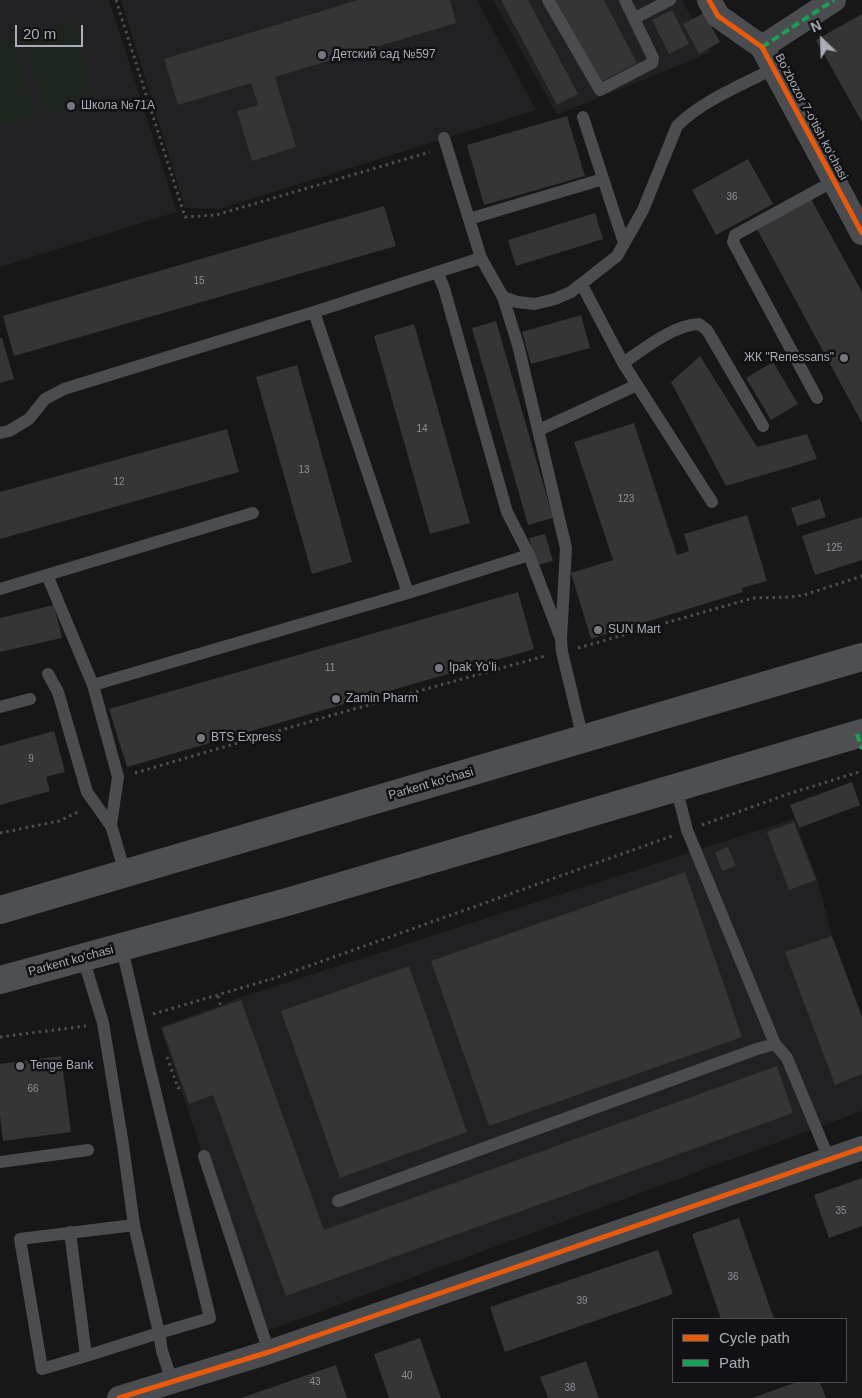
<!DOCTYPE html>
<html>
<head>
<meta charset="utf-8">
<style>
	body { margin:0 }
	#map { position:relative; width:862px; height:1398px; overflow:hidden; background:#171717; font-family:Arial,sans-serif }
	canvas { display:block }
	.legend { position:absolute; left:672px; top:1318px; width:175px; height:65px; box-sizing:border-box; background:#111113; border:1px solid #4d4f55; margin:0; padding:6px 9px; list-style:none; font-size:15px; color:#a8adb8 }
	.legend li { display:flex; align-items:center; gap:10px; height:25px }
	.legend b { width:25px; border:1px solid #4d4f55 }
	.north { position:absolute; left:797px; top:15px; width:50px; height:50px; -webkit-text-stroke:4px #111113; paint-order:stroke; rotate:336deg; font-size:14px; font-weight:700; line-height:20px; text-align:center; color:#a8adb8 }
	.north::after { content:''; display:block; margin:auto; width:18px; height:22px; background:#a8adb8; clip-path:polygon(50% 0,100% 100%,50% 72%,0 100%) }
	.scale { position:absolute; left:15px; top:25px; width:68px; height:22px; box-sizing:border-box; border:2px solid #a8adb8; border-top:0; padding-left:6px; font-size:15px; line-height:18px; white-space:nowrap; color:#a8adb8; -webkit-text-stroke:4px #111113; paint-order:stroke }
</style>
</head>
<body>
<div id="map">
<canvas width="862" height="1398"></canvas>
<ul class="legend">
<li><b style="height:6px;background:#e8590c"></b>Cycle path</li>
<li><b style="height:6px;background:#1a9f57"></b>Path</li>
</ul>
<div class="north">N</div>
<div class="scale">20 m</div>
</div>
<script>
const context = document.querySelector('canvas').getContext('2d');
context.lineJoin = 'round';
function fillPath(path, color) { context.fillStyle = color; context.fill(path, 'evenodd'); }
function stroke(path, color, width, dash) { context.strokeStyle = color; context.lineWidth = width; context.lineCap = dash ? 'butt' : 'round'; context.setLineDash(dash || []); context.stroke(path); }
function label(font, color, halo, rows, align = 'center') {
  context.font = font + ' Arial,sans-serif'; context.lineWidth = 5; context.setLineDash([]); context.textBaseline = 'middle'; context.strokeStyle = halo; context.fillStyle = color; for (const [text, x, y, turn = 0] of rows) {
    context.save(); context.translate(x, y); context.rotate((+turn || 0) * Math.PI / 180); context.textAlign = isNaN(turn) ? turn : align; if (halo) context.strokeText(text, 0, 0); context.fillText(text, 0, 0); context.restore();
  }
}
fillPath(new Path2D(`
	M0 0H109L177 212 0 267Z
	M121 0H477L536 110 219 209 185 208Z
	M493 0H682L711 52 557 115Z
	M794 819 818 881 832 936 862 1017V1111L262 1333 160 1027 239 998Z`), '#212123');
fillPath(new Path2D(`
	M74 22 94 101 44 114 24 34Z
	M15 37 35 118 0 127V41Z`), '#1d241e');
fillPath(new Path2D(`
	M358 0H450L456 23 275 77 296 147 252 161 237 111 258 105 251 83 178 105 164 59Z
	M501 0H528L578 94 557 105Z
	M555 0H604L637 63 599 83Z
	M672 10 689 44 669 54 652 20Z
	M704 13 720 42 699 54 683 24Z
	M862 14V122L816 40Z
	M567 116 585 176 484 205 467 145Z
	M748 159 773 204 716 235 692 190Z
	M811 199 862 292V423L757 229Z
	M384 206 396 246 14 356 3 316Z
	M595 213 603 239 516 266 508 240Z
	M581 315 590 348 531 364 522 332Z
	M496 321 553 518 528 525 472 328Z
	M414 324 470 523 430 534 374 336Z
	M0 338H2L14 379 0 383Z
	M700 356 757 447 807 434 817 459 726 486 671 382Z
	M773 362 798 404 771 420 746 378Z
	M297 365 352 562 312 574 256 377Z
	M634 423 677 555 689 551 684 534 747 515 767 581 742 588 743 592 591 639 571 573 613 560 574 442Z
	M227 429 239 472 0 539V492Z
	M820 499 826 517 797 526 791 508Z
	M862 517V560L815 575 802 536Z
	M545 534 553 561 537 565 529 538Z
	M518 592 534 649 127 767 109 709Z
	M54 605 62 638 0 652V618Z
	M54 731 65 772 46 777 50 791 0 805V746Z
	M852 782 860 805 799 828 790 805Z
	M794 822 816 880 789 890 767 832Z
	M728 847 736 866 722 871 715 852Z
	M685 872 742 1037 489 1126 431 961Z
	M832 936 862 1017V1074L835 1085 785 952Z
	M409 966 467 1132 340 1178 281 1011Z
	M241 1000 324 1230 777 1066 793 1113 286 1296 213 1095 189 1104 162 1028Z
	M61 1056 71 1132 3 1141 0 1115V1064Z
	M862 1178V1226L829 1238 814 1195Z
	M739 1218 774 1319H721L692 1234Z
	M658 1250 673 1294 505 1352 490 1307Z
	M420 1338 441 1398H389L374 1354Z
	M586 1361 599 1398H548L540 1377Z
	M336 1365 347 1398H241Z
	M797 1382H820L826 1398H752Z`), '#353536');
stroke(new Path2D(`
	M116 0 185 217 216 215 430 152
	M578 648 753 598 791 597 804 595 862 576
	M135 773 336 714 545 656
	M702 825 788 794 862 771
	M0 833 59 821 80 811
	M218 996 221 1007
	M153 1014 275 978 672 836
	M0 1037 86 1026
	M167 1057 178 1088 183 1086`), '#4d4e52', 3, [2.5, 4]);
stroke(new Path2D(`
	M548 0 600 90 652 63 653 58 625 0
	M635 18 670 0
	M583 117 624 243
	M444 138 481 258
	M469 219 603 179
	M437 272 444 288 507 512 529 555
	M582 285 623 363 712 502
	M503 297 517 302 535 304 555 299 571 292 617 256 643 210 677 126C700 102 743 84 773 69
	M314 312 408 593
	M623 363C644 349 673 325 699 324L707 330 763 426
	M817 398 733 242 735 235 834 181
	M539 430 637 385
	M0 433 9 431 29 419 45 399 64 389 314 312 481 258 503 297 518 345 566 548 561 639 562 652 583 739
	M47 575 93 685 118 777 111 825 125 873
	M0 589 253 513
	M48 674 58 692 87 792 111 826
	M93 685 408 593 529 555 560 636
	M0 707 30 699
	M83 958 103 1023 123 1145 134 1225 159 1333 210 1318 145 1049 122 948
	M775 1044 787 1058 829 1159
	M204 1156 269 1352
	M0 1162 88 1150
	M338 1201 757 1049 775 1044 687 830 676 787
	M70 1232 86 1356 159 1333 162 1351 172 1381
	M86 1356 42 1369 20 1239 134 1225`), '#4b4c50', 12);
stroke(new Path2D(`
	M709 0 718 16 762 47 862 233
	M762 47 834 0
	M119 1398 269 1352 862 1148`), '#4b4c50', 24);
stroke(new Path2D(`
	M0 910 862 657
	M0 980 287 902 862 733`), '#4d4f52', 28);
stroke(new Path2D(`
	M762 47 834 0
	M857 734 862 749`), '#1a9f57', 4, [8, 4]);
stroke(new Path2D(`
	M709 0 718 16 762 47 862 233
	M119 1398 269 1352 862 1148`), '#e8590c', 5);
for (const [x, y, r, color] of [
	[322,55,5,"#757880"],
	[71,106,5,"#757880"],
	[844,358,5,"#757880"],
	[598,630,5,"#757880"],
	[439,668,5,"#757880"],
	[336,699,5,"#757880"],
	[201,738,5,"#757880"],
	[20,1066,5,"#757880"]
]) { const dot = new Path2D(); dot.arc(x, y, r, 0, 2 * Math.PI); context.fillStyle = color; context.fill(dot); stroke(dot, '#111113', 2); }
label('10px', '#8b8f98', null, [
	["36",732,197],
	["15",199,281],
	["14",422,429],
	["13",304,470],
	["12",119,482],
	["123",626,499],
	["125",834,548],
	["11",330,668],
	["9",31,759],
	["66",33,1089],
	["35",841,1211],
	["36",733,1277],
	["39",582,1301],
	["40",407,1376],
	["43",315,1382],
	["38",570,1388]
]);
label('12px', '#a8adb8', '#111113', [
	["Детский сад №597",332,55],
	["Школа №71А",81,106],
	["ЖК \"Renessans\"",834,358,"right"],
	["SUN Mart",608,630],
	["Ipak Yoʻli",449,668],
	["Zamin Pharm",346,699],
	["BTS Express",211,738],
	["Tenge Bank",30,1066]
], 'left');
label('12px', '#a8adb8', '#111113', [
	["Bo'zbozor 7-o'tish ko'chasi",811,117,62],
	["Parkent ko'chasi",431,784,-16],
	["Parkent ko'chasi",71,961,-15]
]);
</script>
</body>
</html>
